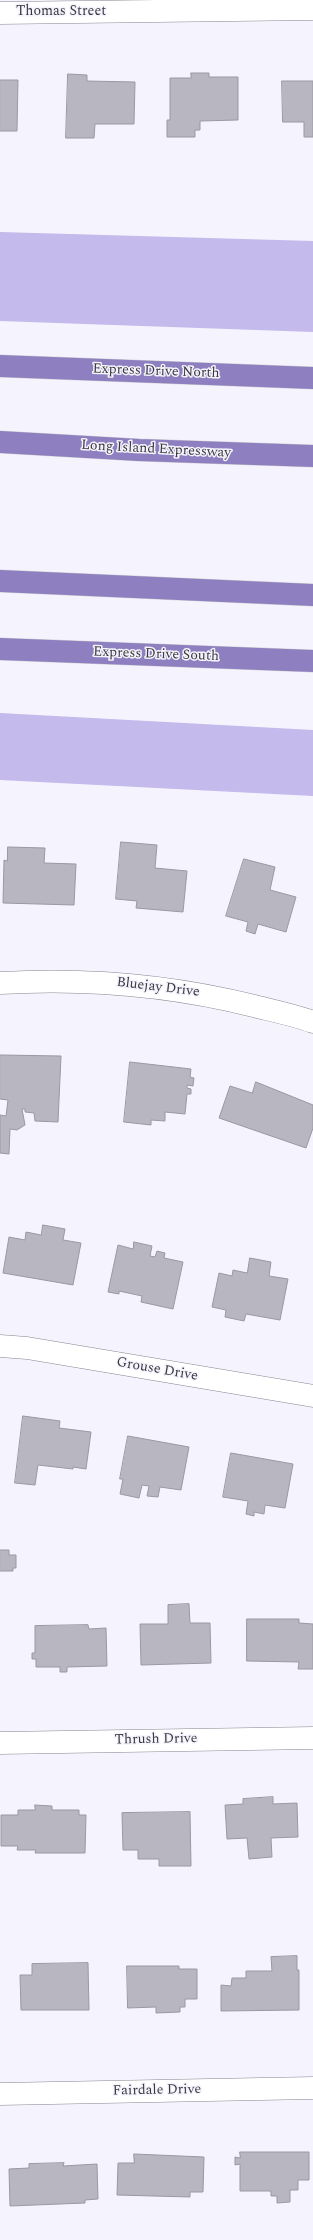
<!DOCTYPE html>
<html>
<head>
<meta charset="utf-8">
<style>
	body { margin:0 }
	canvas { display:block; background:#f5f3fd }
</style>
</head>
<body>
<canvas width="313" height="2240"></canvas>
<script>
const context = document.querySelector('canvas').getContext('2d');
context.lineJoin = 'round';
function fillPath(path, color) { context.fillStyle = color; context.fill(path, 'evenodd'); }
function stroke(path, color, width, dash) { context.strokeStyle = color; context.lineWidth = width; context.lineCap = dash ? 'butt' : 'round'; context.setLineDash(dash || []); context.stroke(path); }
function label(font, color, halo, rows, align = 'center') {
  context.font = font + ' Spectral,serif'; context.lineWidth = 3; context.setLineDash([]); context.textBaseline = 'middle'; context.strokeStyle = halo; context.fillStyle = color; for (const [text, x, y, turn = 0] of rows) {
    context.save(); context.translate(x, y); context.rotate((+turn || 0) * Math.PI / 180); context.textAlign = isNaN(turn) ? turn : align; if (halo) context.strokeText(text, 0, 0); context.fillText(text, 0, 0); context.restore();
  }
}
fillPath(new Path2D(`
	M0 232 313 241V332L0 321Z
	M0 713 313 730V796L0 780Z`), '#c4baec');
const building = new Path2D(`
	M191 73H209V77H238V120L200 121V130H195V137H167V120H170V78H191Z
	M68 74 87 75V81L135 82 134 124H95L94 138H66Z
	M0 80H18L17 131H0Z
	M282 81H313V137H304V122H283Z
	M121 842 157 845 155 868 187 871 183 912 136 908 137 901 116 899Z
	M8 847 45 848 44 863 76 864 74 905 3 903 4 860 7 861Z
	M244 859 275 867 270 890 296 897 286 932 258 924 255 934 246 931 248 922 226 916Z
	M0 1055 61 1056 58 1122 35 1121 34 1113 25 1112V1109H22L25 1125 17 1130 10 1129 9 1154 0 1153V1115L6 1116 8 1100 0 1099Z
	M130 1062 191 1069 190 1077 194 1078 193 1086 187 1085V1088L191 1089V1094H187L185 1114 165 1112V1121L151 1120V1125L124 1122Z
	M256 1082 313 1105V1128L306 1148 219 1118 230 1086 252 1093Z
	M43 1225 65 1229 63 1240 81 1243 73 1285 3 1273 9 1237 25 1240 26 1232 41 1235Z
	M134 1242 152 1246 150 1256 155 1257 157 1251 165 1253 164 1258 183 1262 173 1309 141 1302 142 1296 119 1291V1294L108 1292 118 1245 133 1249Z
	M250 1258 271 1262 269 1276 288 1279 280 1320 246 1314 244 1321 225 1317 226 1310 212 1307 219 1273 232 1276 233 1270 247 1273Z
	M23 1416 60 1421 59 1428 91 1432 86 1469 73 1467V1469L38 1465 35 1485 15 1483Z
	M128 1436 189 1447 181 1490 160 1487 158 1497 147 1496 149 1486 142 1485 139 1498 120 1494 123 1479H120Z
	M231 1453 293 1464 285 1508 265 1505 264 1514 254 1512V1516L246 1514 248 1501 223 1497Z
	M0 1550H9V1555H16V1568H13V1571H0Z
	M189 1604 190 1623H210L211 1663 141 1665 140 1624H168V1605Z
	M247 1619H299V1623L313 1624V1669H298L299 1662 247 1661Z
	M88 1625 89 1629 106 1628 107 1666 67 1667V1672H60V1667H36V1659H32V1653H35V1626Z
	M273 1797V1804L297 1803 298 1837 271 1838 272 1857 249 1859 247 1838 227 1839 225 1805 243 1804V1799Z
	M35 1805 52 1806V1810H79V1815H86L85 1853H35L36 1850H17L18 1846H1V1815H18V1810H35Z
	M190 1812 191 1866H159V1859H138V1850H123L122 1813Z
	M297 1956V1970H299V2010L221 2011V1985L231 1986 232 1978H246V1971H272L271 1957Z
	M88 1963 89 2010H21L20 1975H32V1964Z
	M127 1966H179V1969H197V1999H185V2007H180V2012L156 2013V2007L128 2008Z
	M240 2152H309V2180H298V2190H290V2202L277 2203V2196H271V2191H240V2164L235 2165V2157L240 2158Z
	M134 2154 204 2157 203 2192H190V2197L117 2195 118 2163H134Z
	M64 2163 63 2166 97 2164 98 2199 85 2200V2203L10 2206 9 2169 29 2168V2164Z`);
fillPath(building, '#b8b6c1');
stroke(building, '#9a98a3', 1);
const street = new Path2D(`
	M0 13 313 9
	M0 983C86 978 170 985 254 1006 274 1011 294 1015 313 1022
	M0 1346 27 1348 313 1396
	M0 1743 313 1738
	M0 2094 313 2088`);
const highway = new Path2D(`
	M0 366 313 378
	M0 442 139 450 313 456
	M0 581 313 595
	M0 649 313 661`);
stroke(street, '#878691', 23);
stroke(highway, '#d3d3d4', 23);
stroke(street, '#fff', 22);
stroke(highway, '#8e80c0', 22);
label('14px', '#39383d', '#f5f3fd', [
	["Thomas Street",61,12],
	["Express Drive North",156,372,2],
	["Long Island Expressway",156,450,3],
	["Express Drive South",156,655,2],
	["Bluejay Drive",158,988,7],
	["Grouse Drive",157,1370,10],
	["Thrush Drive",156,1740,-1],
	["Fairdale Drive",157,2091,-1]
]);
</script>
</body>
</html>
